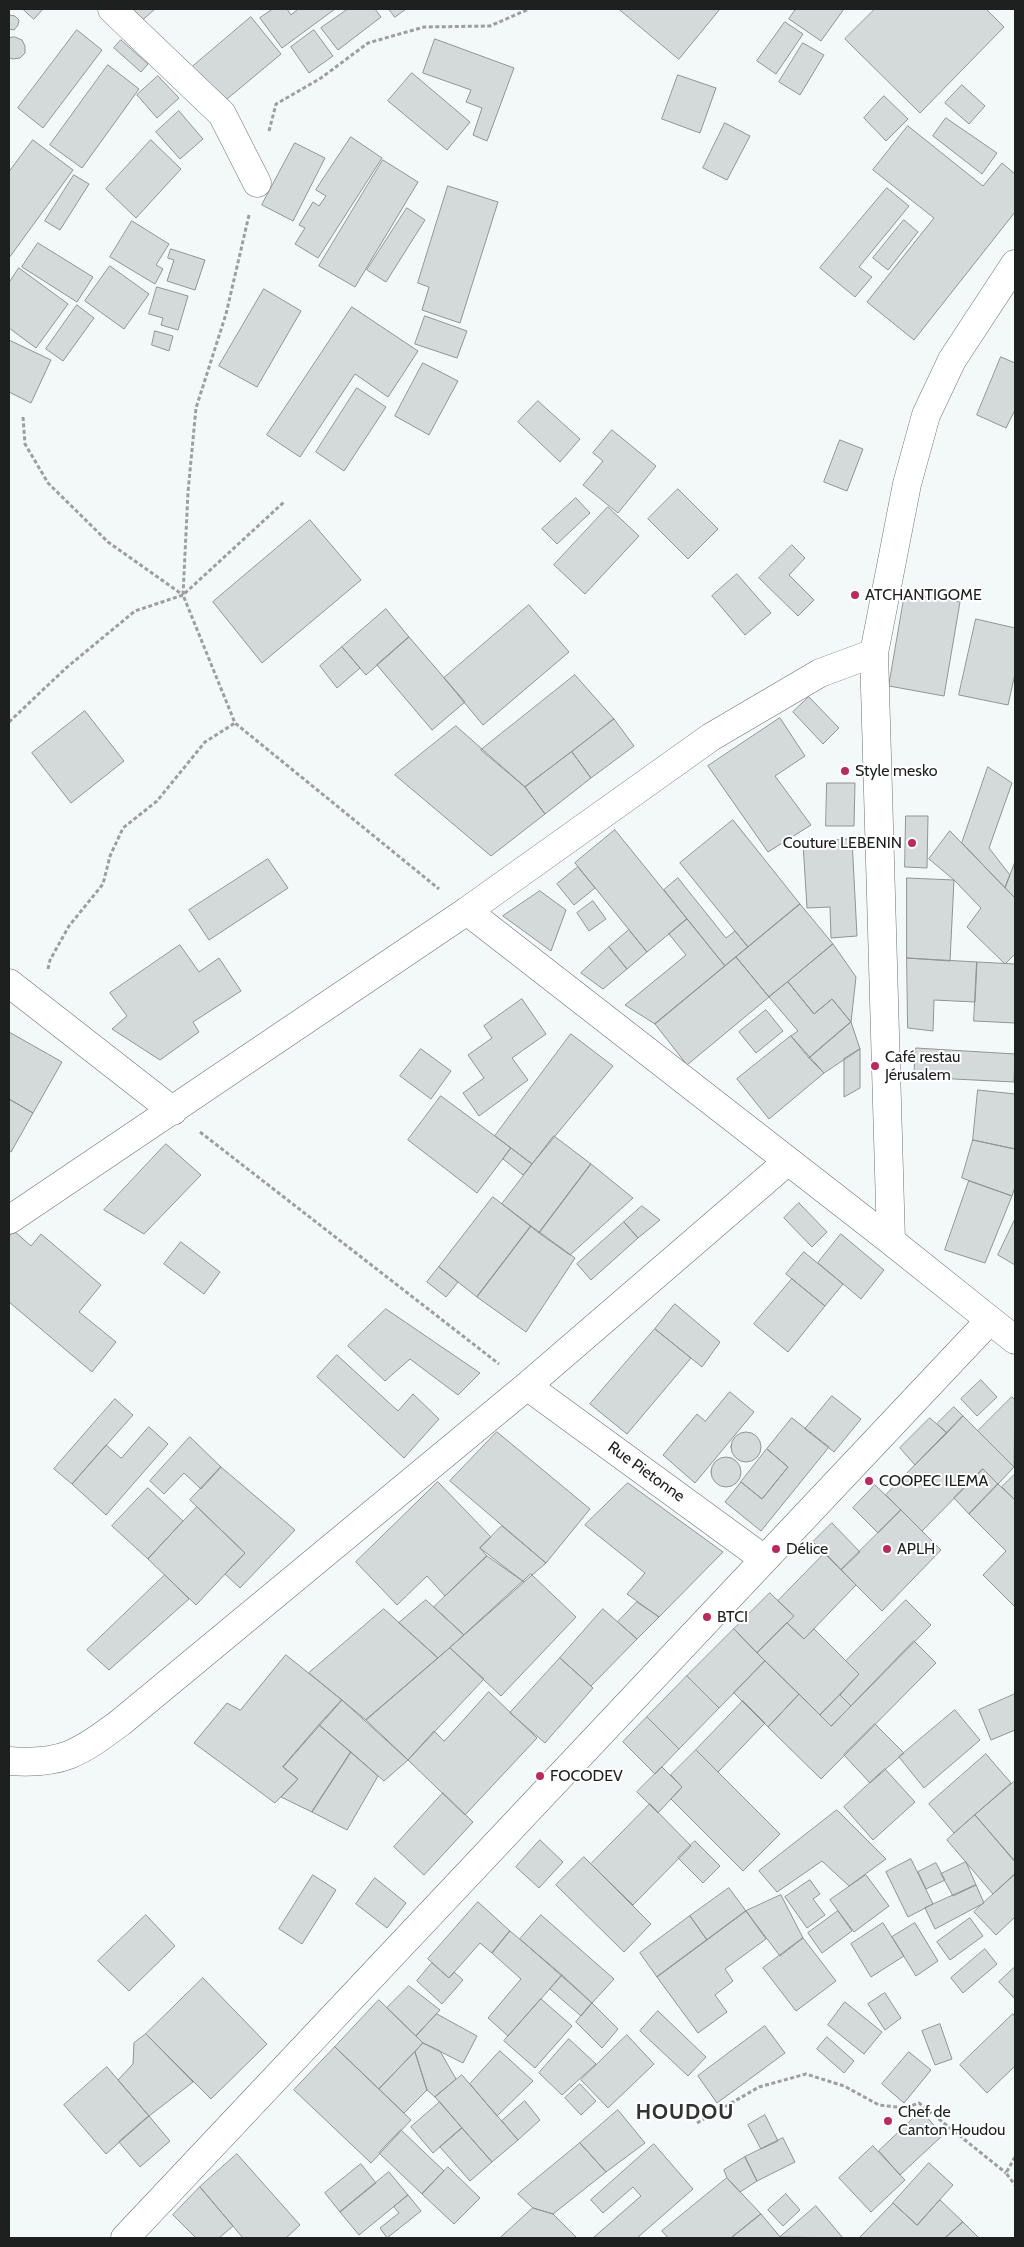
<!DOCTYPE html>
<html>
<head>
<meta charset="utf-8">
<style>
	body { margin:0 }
	#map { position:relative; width:1024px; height:2247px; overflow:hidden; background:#f3f8f9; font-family:Cabin,sans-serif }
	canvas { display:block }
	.frame { position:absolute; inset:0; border:10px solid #1e2020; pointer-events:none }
</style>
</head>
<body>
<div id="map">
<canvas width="1024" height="2247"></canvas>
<div class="frame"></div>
</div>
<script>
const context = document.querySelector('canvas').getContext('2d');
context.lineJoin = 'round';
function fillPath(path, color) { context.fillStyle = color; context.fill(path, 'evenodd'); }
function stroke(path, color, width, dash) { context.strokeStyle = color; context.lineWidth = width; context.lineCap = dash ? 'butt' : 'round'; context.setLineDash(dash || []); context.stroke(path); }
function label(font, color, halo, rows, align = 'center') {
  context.font = font + ' Cabin,sans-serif'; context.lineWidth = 4; context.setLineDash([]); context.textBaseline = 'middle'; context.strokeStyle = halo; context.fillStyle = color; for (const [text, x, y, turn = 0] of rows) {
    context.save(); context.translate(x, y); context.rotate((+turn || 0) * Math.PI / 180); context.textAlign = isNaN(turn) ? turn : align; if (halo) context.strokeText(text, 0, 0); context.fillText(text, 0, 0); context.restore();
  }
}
const building = new Path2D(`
	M23 9H43L34 19Z
	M125 9H155L138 24Z
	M273 9H287L291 15 298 9H335L282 48 260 18Z
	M348 9H375L381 17 338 50 321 28Z
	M389 9H406L395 17Z
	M619 9H720L679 59Z
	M796 9H844L821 41 789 19Z
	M875 9H986L1004 27 920 113 845 39Z
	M10 15 15 16 19 20 18 25 14 30 9 29Z
	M251 17 281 54 221 104 191 68Z
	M785 22 803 34 776 74 757 61Z
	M77 30 102 50 43 128 18 108Z
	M314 30 333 56 309 73 291 47Z
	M15 37 22 40 25 46V53L20 58 13 59 9 58V38Z
	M435 39 514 68 487 141 473 135 482 108 466 102 471 90 423 73Z
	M121 40 148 64 141 72 114 48Z
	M803 43 824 55 800 95 779 82Z
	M108 65 139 89 82 168 50 145Z
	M412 73 470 122 447 150 388 101Z
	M678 75 716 88 700 133 662 119Z
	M158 76 179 98 157 118 137 95Z
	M962 85 985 106 969 124 945 103Z
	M884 96 908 119 886 141 864 118Z
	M179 111 203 139 180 159 156 132Z
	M946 118 997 153 982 174 933 136Z
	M725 123 750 136 727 180 703 168Z
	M908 126 983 186 1002 163 1015 174V212L914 340 867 302 934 218 873 170Z
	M351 137 382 158 318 258 295 244 305 228 299 225 313 202 319 206 326 196 316 190Z
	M33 140 73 170 9 258V172Z
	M151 140 181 169 136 218 106 189Z
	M295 143 325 158 293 221 262 205Z
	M383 160 418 182 355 287 319 266Z
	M74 175 89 184 60 230 45 221Z
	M448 186 498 202 460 323 422 310 429 287 418 283Z
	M887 188 909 206 859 267 872 277 855 297 820 268Z
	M407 208 425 220 386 282 367 270Z
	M904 220 918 232 888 270 873 258Z
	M132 221 169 244 156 265 163 269 155 284 110 257Z
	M38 243 93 277 77 302 22 267Z
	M171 249 205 260 195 290 167 281 174 260 168 258Z
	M110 266 149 294 124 329 85 301Z
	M19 268 68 304 36 348 9 328V283Z
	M157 287 188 296 178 330 161 325 163 318 149 314Z
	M264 289 301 311 257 387 219 366Z
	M77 305 94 318 63 361 46 349Z
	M352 307 418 351 388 397 355 374 300 457 267 435Z
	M425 316 467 331 457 358 415 344Z
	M155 331 173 336 169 351 152 345Z
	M9 340 51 360 31 403 9 392Z
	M1001 357 1015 363V410L1006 428 977 415Z
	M423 363 458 381 429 435 395 416Z
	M357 388 386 407 344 471 316 452Z
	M538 401 580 439 560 462 518 422Z
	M612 430 656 466 618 513 583 485 603 461 593 453Z
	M840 440 863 449 847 491 824 482Z
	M678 489 718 529 688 559 648 519Z
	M576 498 590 513 557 544 542 529Z
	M608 507 639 536 585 594 554 565Z
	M310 520 361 580 262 663 213 602Z
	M792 545 805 558 789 575 814 600 798 616 759 578Z
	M737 574 771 613 745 635 712 596Z
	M905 593 960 602 944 696 889 686Z
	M529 605 569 652 483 725 444 678Z
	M386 609 409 637 366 675 342 647Z
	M976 619 1015 628V674L1008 705 959 695Z
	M409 637 465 702 432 730 377 665Z
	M342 647 360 668 337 688 320 666Z
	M575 675 614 719 525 787 481 750Z
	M809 697 839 728 823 744 793 712Z
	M85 711 124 761 71 803 32 753Z
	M780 718 805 756 775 776 811 825 768 852 708 766Z
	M614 719 634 746 591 778 572 752Z
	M456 726 525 787 545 814 491 856 395 775Z
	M572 752 591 778 545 814 525 787Z
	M988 767 1012 783 989 848 1010 875 1005 888 962 843Z
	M827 783H855L854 826H826Z
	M906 816H928L927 868 905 867Z
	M733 820 800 904 748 947 680 863Z
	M615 830 687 919 647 952 575 863Z
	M950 831 1015 898V954L1005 964 967 927 981 908 954 880 929 859Z
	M852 839 857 936 831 938 830 907 807 908 803 843Z
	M268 859 288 888 209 940 189 910Z
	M1015 862V898L1005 888Z
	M578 867 595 888 574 905 557 884Z
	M678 878 726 938 735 931 748 947 725 966 664 890Z
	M907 878 954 880 950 961 907 958Z
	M540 891 566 910 551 951 503 916Z
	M593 901 606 919 589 931 577 913Z
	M800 904 833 944 769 997 736 957Z
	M687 919 725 966 655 1024 625 1005 686 955 669 934Z
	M629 930 647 952 627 969 609 947Z
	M833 944 856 977 851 1022 832 999 814 1014 788 982Z
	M180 945 199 972 219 958 241 991 193 1022 199 1032 160 1060 112 1029 127 1016 110 993Z
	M609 947 627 969 603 989 581 973Z
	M736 957 769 997 687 1065 655 1024Z
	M907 958 977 962 975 1002 934 1000 933 1031 908 1028Z
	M977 962 1015 964V1023L974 1021Z
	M788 982 814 1014 832 999 851 1022 809 1058 791 1036 798 1031 769 997Z
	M522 999 546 1034 512 1058 528 1080 479 1116 463 1093 484 1078 468 1055 492 1038 484 1026Z
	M766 1010 783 1031 756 1053 739 1032Z
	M851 1022 860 1049 824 1073 809 1058Z
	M9 1032 62 1062 33 1113 9 1099Z
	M571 1034 613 1066 532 1164 495 1136Z
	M791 1036 824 1073 769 1119 737 1079Z
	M916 1048 1015 1054 1014 1082 914 1077Z
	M421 1049 451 1071 431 1099 400 1076Z
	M860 1049V1088L844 1097V1059Z
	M978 1090 1015 1094V1149L973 1140Z
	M441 1096 511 1148 477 1193 408 1140Z
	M9 1099 33 1113 11 1152 9 1151Z
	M554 1136 591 1164 539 1233 502 1204Z
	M973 1140 1015 1149V1187L1012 1196 962 1178Z
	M166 1144 201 1175 144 1234 104 1210Z
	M511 1148 532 1164 523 1175 503 1159Z
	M591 1164 633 1198 570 1255 539 1233Z
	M969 1181 1012 1196 985 1263 945 1250Z
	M493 1197 531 1226 477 1297 439 1267Z
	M799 1203 827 1232 812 1247 784 1218Z
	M642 1206 660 1220 638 1238 624 1222Z
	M1015 1219V1265L998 1255Z
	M624 1222 638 1238 591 1280 577 1264Z
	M531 1226 575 1258 526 1332 477 1297Z
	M14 1231 31 1246 41 1234 101 1285 79 1312 116 1342 92 1372 9 1302V1237Z
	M841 1234 884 1270 861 1299 818 1263Z
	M181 1242 220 1272 204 1294 164 1264Z
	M804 1252 843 1284 825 1306 786 1274Z
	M439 1267 458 1282 446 1297 427 1282Z
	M792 1279 825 1306 788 1352 754 1324Z
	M675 1304 720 1342 702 1367 655 1329Z
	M386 1309 480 1373 458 1395 410 1359 385 1381 348 1346Z
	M655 1329 691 1358 627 1434 590 1404Z
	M337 1355 398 1411 413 1394 439 1419 404 1458 317 1377Z
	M981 1380 997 1397 977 1416 961 1399Z
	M730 1392 754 1412 695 1483 663 1455 697 1414 705 1421Z
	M832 1396 861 1419 834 1452 805 1429Z
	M1012 1397 1015 1400 1014 1467 978 1431Z
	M115 1399 133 1415 72 1484 54 1469Z
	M954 1407 963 1416 947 1433 937 1424Z
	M963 1416 1014 1467 998 1484 983 1469 922 1531 886 1495Z
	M792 1418 829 1447 761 1531 725 1502 741 1482 762 1499 788 1467 767 1449Z
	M930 1418 947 1433 915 1465 900 1448Z
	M149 1427 168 1444 106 1515 72 1484 106 1445 121 1458Z
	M497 1432 590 1509 546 1563 450 1481Z
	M731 1447a15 15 0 1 1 30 0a15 15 0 1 1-30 0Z
	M190 1437 221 1467 201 1489 184 1473 164 1494 150 1481Z
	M767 1449 788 1467 762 1499 741 1482Z
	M711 1472a15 15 0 1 1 30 0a15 15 0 1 1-30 0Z
	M221 1467 295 1530 240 1588 225 1574 245 1553 190 1500Z
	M983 1469 998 1484 969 1514 954 1498Z
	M1015 1474V1500L1002 1487Z
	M438 1482 491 1537 480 1548 487 1556 445 1596 427 1576 397 1605 356 1562Z
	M628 1483 723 1552 659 1617 627 1594 645 1573 585 1525Z
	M998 1484 1015 1500V1607L983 1575 1006 1551 969 1514Z
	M875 1485 901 1510 878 1533 853 1508Z
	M148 1488 183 1521 148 1559 112 1526Z
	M197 1507 245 1553 196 1605 148 1559Z
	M901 1510 941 1550 882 1611 841 1570Z
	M832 1523 860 1552 841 1570 813 1542Z
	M502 1526 546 1563 524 1582 480 1548Z
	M825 1553 856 1585 804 1639 787 1623 794 1616 778 1601Z
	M487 1556 524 1582 464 1635 434 1607Z
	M531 1574 576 1617 501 1696 450 1648Z
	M165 1575 189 1599 109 1670 87 1650Z
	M770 1593 794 1616 757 1653 734 1629Z
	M426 1600 464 1635 438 1658 399 1623Z
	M906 1600 931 1625 851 1706 840 1695 859 1674 846 1661Z
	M637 1602 659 1617 637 1639 618 1622Z
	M384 1609 438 1658 366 1720 309 1673Z
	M603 1609 637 1639 591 1686 560 1658Z
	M787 1623 804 1639 814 1629 859 1674 820 1715 757 1653Z
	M734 1629 765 1661 719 1708 687 1676Z
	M914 1641 936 1663 821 1779 768 1727 799 1694 831 1726Z
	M450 1648 484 1679 408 1760 366 1720Z
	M286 1655 342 1700 283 1767 298 1779 275 1803 194 1743 227 1703 240 1710Z
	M560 1658 593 1688 545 1743 510 1713Z
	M765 1661 799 1694 768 1727 734 1693Z
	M687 1676 719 1708 679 1749 647 1717Z
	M489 1692 537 1738 465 1815 408 1760 434 1731 444 1741Z
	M1015 1694V1730L991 1740 979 1710Z
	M840 1695 851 1706 831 1726 820 1715Z
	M342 1700 408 1760 384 1781 319 1725Z
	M743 1701 765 1723 718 1772 696 1750Z
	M955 1710 980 1740 924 1788 899 1757Z
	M647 1717 679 1749 655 1774 623 1742Z
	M875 1724 904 1753 870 1783 844 1755Z
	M319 1725 351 1752 312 1812 281 1797 298 1779 283 1767Z
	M696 1750 780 1834 743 1871 671 1799 682 1787 671 1775Z
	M351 1752 378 1776 347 1830 312 1812Z
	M986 1754 1011 1783 954 1833 929 1804Z
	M662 1767 682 1787 658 1813 637 1792Z
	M885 1769 915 1802 873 1840 844 1807Z
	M1015 1781V1859L1014 1860 975 1815Z
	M443 1793 473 1822 424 1875 394 1847Z
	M650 1804 691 1846 633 1905 591 1864Z
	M837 1810 886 1859 849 1886 822 1861 777 1892 759 1871Z
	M975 1815 1015 1862V1874L993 1894 947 1840Z
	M540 1840 563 1862 539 1888 516 1867Z
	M695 1841 720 1866 703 1883 678 1858Z
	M584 1857 651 1924 624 1952 556 1885Z
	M911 1859 933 1904 908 1917 886 1872Z
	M966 1862 976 1885 953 1896 941 1874Z
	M936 1863 945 1880 926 1889 918 1872Z
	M1015 1874V1917L996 1935 974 1912Z
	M313 1875 336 1890 302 1944 279 1929Z
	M866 1875 889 1906 854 1932 830 1900Z
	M375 1878 406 1903 387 1928 356 1904Z
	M810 1880 820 1894 813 1899 825 1915 807 1928 785 1897Z
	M976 1885 984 1903 935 1929 925 1908Z
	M729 1888 746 1911 707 1940 690 1916Z
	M781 1895 803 1938 780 1956 746 1911Z
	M478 1902 510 1931 492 1953 480 1943 449 1978 428 1959Z
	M746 1911 766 1939 725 1969 733 1981 715 1995 727 2012 698 2033 657 1977Z
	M838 1911 852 1931 822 1953 808 1933Z
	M146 1915 175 1946 129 1991 98 1961Z
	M541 1915 614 1979 592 2003 520 1939Z
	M690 1916 707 1940 657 1977 640 1953Z
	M970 1918 983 1936 950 1960 937 1942Z
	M883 1923 904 1956 871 1977 851 1944Z
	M915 1923 938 1961 916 1976 892 1937Z
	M510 1931 562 1975 508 2036 488 2018 521 1979 492 1953Z
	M803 1938 836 1981 796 2011 763 1968Z
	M985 1949 997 1964 963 1993 951 1978Z
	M432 1963 449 1978 454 1972 463 1980 442 2004 417 1981Z
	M1015 1967V1999L999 1982Z
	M562 1975 592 2003 581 2016 550 1989Z
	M203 1978 267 2044 211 2099 146 2034Z
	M409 1986 440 2010 416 2036 387 2008Z
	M885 1993 901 2018 885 2030 868 2004Z
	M541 1999 572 2026 535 2068 504 2041Z
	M379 2000 423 2043 379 2089 335 2047Z
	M845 2002 882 2032 864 2054 828 2025Z
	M592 2003 618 2029 602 2048 576 2022Z
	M658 2011 706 2057 688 2076 640 2031Z
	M437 2014 477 2036 463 2063 423 2043 416 2036Z
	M1013 2014 1015 2017V2066L987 2093 960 2065Z
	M940 2024 952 2059 935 2065 922 2031Z
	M765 2026 785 2053 717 2103 698 2076Z
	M146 2034 193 2082 149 2116 118 2080 133 2064 134 2043Z
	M627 2035 654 2064 608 2108 581 2080Z
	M827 2037 854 2061 844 2073 817 2049Z
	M569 2039 596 2064 562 2095 539 2073Z
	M423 2043 440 2051 456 2079 435 2097 427 2090 415 2052Z
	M335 2047 411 2120 371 2163 294 2090Z
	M500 2051 533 2081 497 2116 470 2084Z
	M415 2052 427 2090 404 2113 379 2089Z
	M909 2052 931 2070 904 2103 882 2084Z
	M107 2067 149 2116 106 2154 64 2105Z
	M462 2075 518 2140 492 2162 435 2097Z
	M580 2084 596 2101 581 2115 565 2098Z
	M525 2101 540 2120 518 2140 502 2121Z
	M440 2102 462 2128 433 2153 411 2127Z
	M618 2110 645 2143 606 2172 580 2143Z
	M921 2111 943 2135 900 2175 879 2151Z
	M765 2115 778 2141 761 2149 748 2125Z
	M149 2116 170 2141 140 2167 119 2142Z
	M462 2128 492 2162 470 2181 440 2147Z
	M401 2130 444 2171 422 2194 379 2153Z
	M783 2138 795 2162 757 2181 745 2157Z
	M580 2143 606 2172 553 2214 533 2208 518 2194Z
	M654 2144 693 2189 637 2238H593L641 2196 633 2187 603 2213 591 2200Z
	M873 2146 905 2180 871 2212 839 2178Z
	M237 2154 300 2225 286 2238H243L200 2187Z
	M745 2157 757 2181 740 2192 727 2178 724 2170Z
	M929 2163 953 2185 917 2225 893 2203Z
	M361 2164 376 2183 340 2212 325 2193Z
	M448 2167 480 2198 454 2224 422 2194Z
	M389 2172 408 2195 359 2235 340 2212Z
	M727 2178 761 2214 731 2238H668L662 2231Z
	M200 2187 233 2226 219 2238H196L173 2215Z
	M786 2194 800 2210 783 2226 768 2210Z
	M408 2195 421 2211 387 2238 380 2228 399 2213 394 2207Z
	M940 2200 963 2222 945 2238H859L893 2203 917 2225Z
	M816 2206 843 2238 780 2237Z
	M533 2208 553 2214 577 2238H500Z
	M761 2214 781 2238H731Z
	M963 2222 979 2238H945Z`);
fillPath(building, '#d4d9d9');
stroke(building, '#8f9494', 1);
const minor = new Path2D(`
	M112 9 222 114 257 183
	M467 911 891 1241 1015 1340
	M9 983 173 1111
	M9 1220 467 911 711 737 820 673 874 653
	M891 1241 874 653 907 484 926 415 952 360 1015 264
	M527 1386 764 1559
	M9 1761C63 1765 79 1753 121 1722L527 1386 788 1161
	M125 2238 990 1320`);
stroke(minor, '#6d7272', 29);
stroke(new Path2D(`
	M269 131 276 104 321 78 368 43 424 27 490 26 529 9
	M249 215 226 314 196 408 188 492 183 595 235 723 439 889
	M23 417 25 444 48 483 108 542 183 595
	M9 722 66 668 135 611 183 595 284 502
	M48 969 50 960 69 926 103 884 110 856 123 828 157 801 205 742 235 723
	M200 1132 499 1364
	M697 2123 759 2087 806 2074 844 2086 879 2105 905 2108 919 2103 1006 2173
	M1015 2157 1006 2173 1015 2185`), '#9b9fa0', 3, [4, 2.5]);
stroke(minor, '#fff', 28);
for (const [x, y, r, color] of [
	[855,595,5,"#b92b5f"],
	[845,771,5,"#b92b5f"],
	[912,843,5,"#b92b5f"],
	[875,1066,5,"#b92b5f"],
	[869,1481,5,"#b92b5f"],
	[776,1549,5,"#b92b5f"],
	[887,1549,5,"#b92b5f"],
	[707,1617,5,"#b92b5f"],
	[540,1776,5,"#b92b5f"],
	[888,2121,5,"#b92b5f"]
]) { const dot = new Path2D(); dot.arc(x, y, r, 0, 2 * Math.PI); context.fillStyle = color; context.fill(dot); stroke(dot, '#fff', 2); }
label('16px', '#1e2020', '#fff', [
	["ATCHANTIGOME",865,595],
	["Style mesko",855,771],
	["Couture LEBENIN",902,843,"right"],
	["Café restau",885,1057],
	["Jérusalem",885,1075],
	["COOPEC ILEMA",879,1481],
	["Délice",786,1549],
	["APLH",897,1549],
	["BTCI",717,1617],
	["FOCODEV",550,1776],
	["Chef de",898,2112],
	["Canton Houdou",898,2130]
], 'left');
label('16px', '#1e2020', '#fff', [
	["Rue Pietonne",646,1472,36]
]);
context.letterSpacing = '1px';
label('bold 21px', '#2f3333', '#fff', [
	["HOUDOU",685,2113]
]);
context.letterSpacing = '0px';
</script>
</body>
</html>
